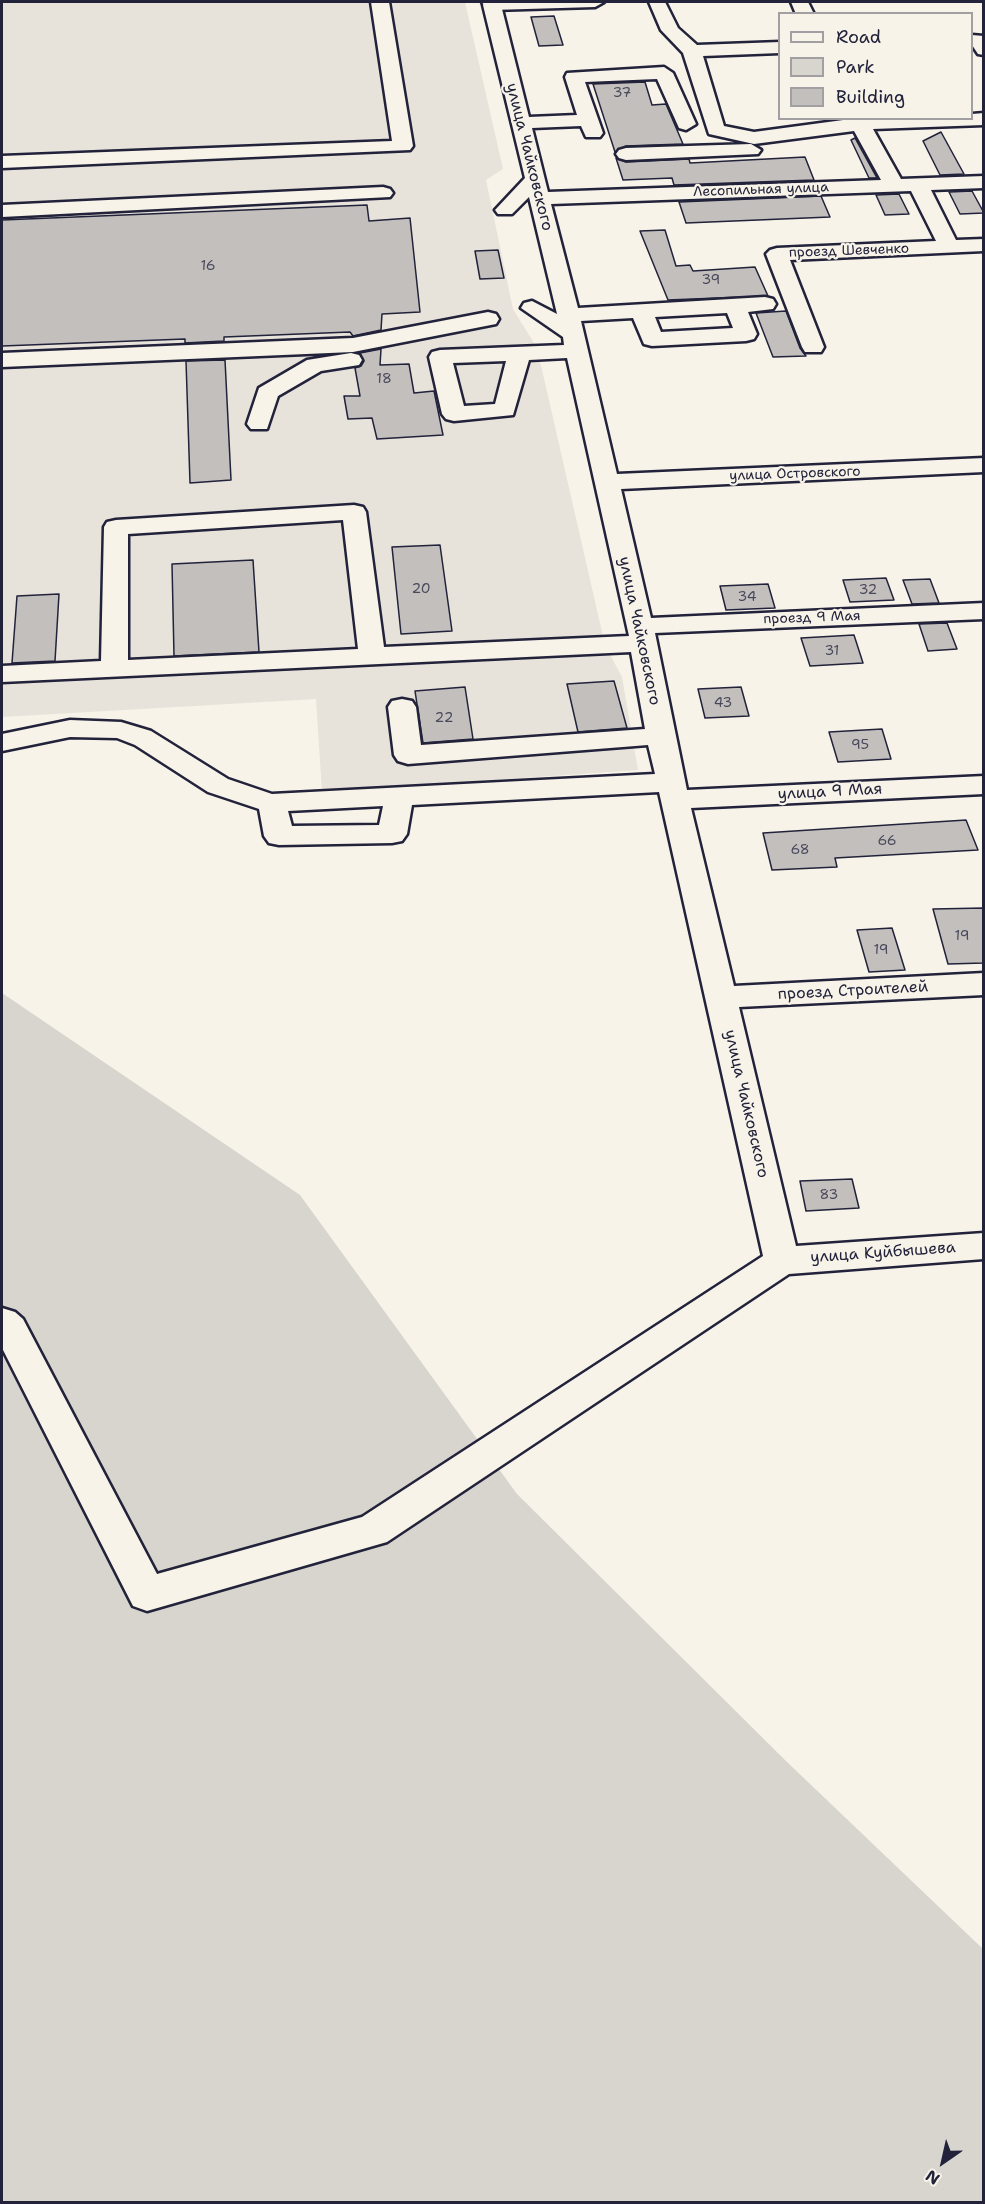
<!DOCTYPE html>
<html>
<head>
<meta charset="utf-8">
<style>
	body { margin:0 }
	#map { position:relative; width:985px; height:2204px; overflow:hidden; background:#f7f3e8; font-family:"Shantell Sans",sans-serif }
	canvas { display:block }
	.frame { position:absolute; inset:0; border:3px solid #22223b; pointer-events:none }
	.legend { position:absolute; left:778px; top:12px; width:195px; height:108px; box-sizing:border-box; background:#f7f3e8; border:2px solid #a29fa3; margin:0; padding:8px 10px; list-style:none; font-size:18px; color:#22223b }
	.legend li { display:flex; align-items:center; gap:12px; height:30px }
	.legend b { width:30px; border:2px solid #a29fa3 }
	.north { position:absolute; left:913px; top:2132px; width:60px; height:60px; -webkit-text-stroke:4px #f7f3e8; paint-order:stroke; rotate:214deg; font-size:16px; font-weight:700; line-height:24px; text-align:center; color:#22223b }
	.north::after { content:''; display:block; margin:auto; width:21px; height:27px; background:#22223b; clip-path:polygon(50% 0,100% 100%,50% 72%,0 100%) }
</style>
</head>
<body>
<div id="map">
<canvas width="985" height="2204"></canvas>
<div class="frame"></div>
<ul class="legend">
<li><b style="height:8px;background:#f7f3e8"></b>Road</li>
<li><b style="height:16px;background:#d8d5cf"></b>Park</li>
<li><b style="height:16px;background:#c2bfbd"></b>Building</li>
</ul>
<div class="north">N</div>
</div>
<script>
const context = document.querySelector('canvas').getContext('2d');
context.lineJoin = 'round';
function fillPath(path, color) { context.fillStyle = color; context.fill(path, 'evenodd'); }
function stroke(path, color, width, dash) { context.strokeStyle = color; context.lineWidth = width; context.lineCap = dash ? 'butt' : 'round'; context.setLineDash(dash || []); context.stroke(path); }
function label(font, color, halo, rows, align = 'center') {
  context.font = font + ' "Shantell Sans",sans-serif'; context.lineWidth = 4.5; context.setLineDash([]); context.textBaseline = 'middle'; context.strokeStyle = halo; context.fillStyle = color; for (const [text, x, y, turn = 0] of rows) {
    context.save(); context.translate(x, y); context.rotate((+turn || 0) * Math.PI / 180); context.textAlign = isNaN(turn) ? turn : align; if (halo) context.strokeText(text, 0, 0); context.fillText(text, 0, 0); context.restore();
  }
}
fillPath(new Path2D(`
	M2 2H465L503 169 486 180 513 309 537 348 605 645 622 677 638 770 322 792 316 699 2 717Z`), '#e7e3db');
fillPath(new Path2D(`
	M2 993 300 1195 517 1494 787 1762 983 1949V2202H2Z`), '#d8d5cf');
const building = new Path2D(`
	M554 16 563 45 539 46 531 17Z
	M645 82 652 105 666 104 683 144 626 146 615 152 593 84Z
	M941 132 964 174 940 175 923 141Z
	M855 138 877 178H869L851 140Z
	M805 157 814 180 674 185 672 178 623 180 616 158 626 162 689 159 690 163Z
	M972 191 984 213 960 214 949 192Z
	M899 194 909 214 885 215 876 195Z
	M821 196 830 217 686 223 679 202Z
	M367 205 369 221 410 218 420 312 382 314 381 330 353 336 350 332 224 337V341L185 343V339L2 346V220Z
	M665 230 676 266 690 265 693 271 755 267 768 296 668 300 640 231Z
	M498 250 504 278 480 279 475 251Z
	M786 311 800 348 806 356 773 357 756 313Z
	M381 349 380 365 409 364 414 393 434 391 443 435 377 439 372 418 348 419 344 396H360L355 368 361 366 364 361 360 353Z
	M225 360 231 480 190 483 186 361Z
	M440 545 452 631 401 634 392 547Z
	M253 560 259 652 174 656 172 564Z
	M886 578 894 600 850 602 843 580Z
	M930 579 939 603 912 604 903 580Z
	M768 584 775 608 726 610 720 586Z
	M59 594 55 661 12 663 17 596Z
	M947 623 957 649 928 651 919 624Z
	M854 635 863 663 810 666 801 638Z
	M614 681 627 728 578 732 567 684Z
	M465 687 473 739 423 743 415 691Z
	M741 687 749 716 705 718 698 689Z
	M882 729 891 759 838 762 829 732Z
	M966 820 978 850 835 858 837 867 772 870 763 833Z
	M984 908V963L948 964 933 909Z
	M892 928 905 970 869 972 857 930Z
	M852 1179 859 1208 806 1211 800 1181Z`);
fillPath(building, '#c2bfbd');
stroke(building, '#22223b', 1.5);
const minor = new Path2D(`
	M371 2H389L413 146 410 150 2 168V156L392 141Z
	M486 2H498L501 5 529 117 577 115 565 77 567 73 664 67 673 73 696 124 686 130 679 128 657 79 585 82 603 133 600 137H586L581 126 532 128 548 192 881 180 854 131 754 144 709 134 683 53 661 30 649 2H665L678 28 697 45 780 42V53L703 56 724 126 754 132 858 118H972V114L984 113V125L873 129 901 179 984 176V188L931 190 956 240 984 239V251L790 260 824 347 821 352H805L802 347 766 254 770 250 777 248 936 241 911 191 551 204 578 308 765 297 773 299 776 304 773 309 748 312 757 334 754 339 746 341 652 346 644 344 633 318 581 321 617 474 984 458V472L621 489 651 618 984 603V619L655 633 687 790 984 776V794L691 808 734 986 984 973V995L739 1007 796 1246 984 1233V1259L789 1274 387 1542 147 1611 133 1606 2 1348V1308L15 1312 23 1319 157 1574 362 1517 763 1256 659 792 412 805 407 834 402 841 392 843 279 845 269 843 264 836 259 809 208 792 135 745 117 738 70 737 2 751V734L70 720 121 722 151 731 228 779 272 794 655 774 648 745 408 764 398 761 394 755 388 707 392 701 402 699 412 701 416 707 421 745 645 729 631 652 2 682V666L101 661 104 527 107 522 116 520 354 505 363 507 366 512 384 647 629 636 567 358 529 360 513 415 454 421 446 419 442 414 429 357 432 352 440 350 564 345 563 337 521 308 524 303 532 301 557 314 529 197 512 214H498L495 210 525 178 483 5ZM727 313 733 328 661 332 655 317ZM506 361 495 404 464 406 453 363ZM343 520 358 649 128 660V534ZM383 806 379 825 292 826 288 811Z
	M791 2H808L814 14H796Z
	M972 35 984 36V55L978 54 972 45Z
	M751 144 761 150 758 154 626 160 619 158 616 154 619 150 626 148Z
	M383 187 390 189 393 193 390 197 2 217V205Z
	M488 312 496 314 499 319 496 324 353 352 2 367V353L353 338Z
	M351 353 359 355 362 360 359 365 321 371 278 396 267 429H251L247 424 259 388 307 360Z`);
const major = new Path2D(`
	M482 2H604L595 7 492 10 486 9Z`);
stroke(minor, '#22223b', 5);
stroke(major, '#22223b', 5);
fillPath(minor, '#f7f3e8');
fillPath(major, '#f7f3e8');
label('14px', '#4a495c', null, [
	["37",622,93],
	["16",208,266],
	["39",711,280],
	["18",384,379],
	["20",421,589],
	["32",868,590],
	["34",747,597],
	["31",832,651],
	["43",723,703],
	["22",444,718],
	["95",860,745],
	["66",887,841],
	["68",800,850],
	["19",962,936],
	["19",881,950],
	["83",829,1195]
]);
label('14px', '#22223b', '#f7f3e8', [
	["Лесопильная улица",761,190,-2],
	["проезд Шевченко",849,251,-2],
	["улица Островского",795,474,-2],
	["проезд 9 Мая",812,618,-2]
]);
label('16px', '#22223b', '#f7f3e8', [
	["улица Чайковского",529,157,76],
	["улица Чайковского",639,631,78],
	["улица 9 Мая",830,792,-3],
	["проезд Строителей",853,991,-3],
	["улица Чайковского",746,1104,77],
	["улица Куйбышева",883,1253,-4]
]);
</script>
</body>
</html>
